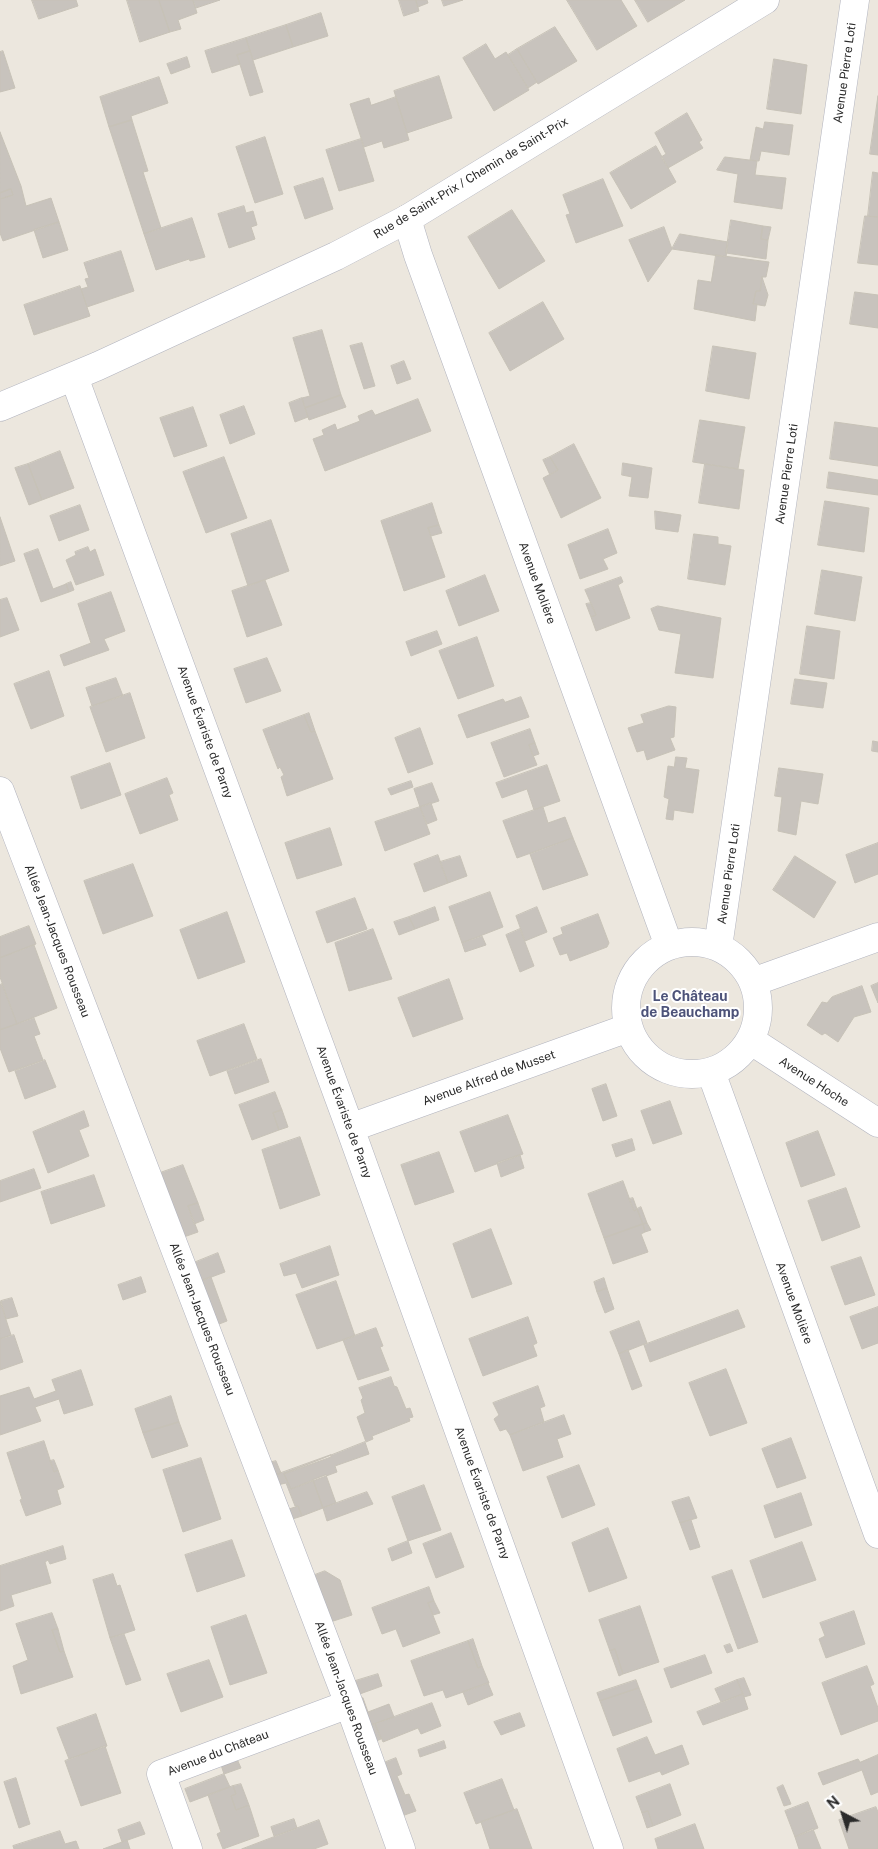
<!DOCTYPE html>
<html>
<head>
<meta charset="utf-8">
<style>
	body { margin:0 }
	#map { position:relative; width:878px; height:1849px; overflow:hidden; background:#ece7de; font-family:"Public Sans",sans-serif }
	canvas { display:block }
	.north { position:absolute; left:818px; top:1789px; width:50px; height:50px; -webkit-text-stroke:4px #fff; paint-order:stroke; rotate:320deg; font-size:14px; font-weight:700; line-height:20px; text-align:center; color:#2b2b2b }
	.north::after { content:''; display:block; margin:auto; width:18px; height:22px; background:#2b2b2b; clip-path:polygon(50% 0,100% 100%,50% 72%,0 100%) }
</style>
</head>
<body>
<div id="map">
<canvas width="878" height="1849"></canvas>
<div class="north">N</div>
</div>
<script>
const context = document.querySelector('canvas').getContext('2d');
context.lineJoin = 'round';
function fillPath(path, color) { context.fillStyle = color; context.fill(path, 'evenodd'); }
function stroke(path, color, width, dash) { context.strokeStyle = color; context.lineWidth = width; context.lineCap = dash ? 'butt' : 'round'; context.setLineDash(dash || []); context.stroke(path); }
function label(font, color, halo, rows, align = 'center') {
  context.font = font + ' "Public Sans",sans-serif'; context.lineWidth = 4; context.setLineDash([]); context.textBaseline = 'middle'; context.strokeStyle = halo; context.fillStyle = color; for (const [text, x, y, turn = 0] of rows) {
    context.save(); context.translate(x, y); context.rotate((+turn || 0) * Math.PI / 180); context.textAlign = isNaN(turn) ? turn : align; if (halo) context.strokeText(text, 0, 0); context.fillText(text, 0, 0); context.restore();
  }
}
const building = new Path2D(`
	M32 0H76L78 6 39 19Z
	M127 0H159L170 32 140 42Z
	M159 0H193L197 13 178 20 181 29 170 32Z
	M193 0H220L196 8Z
	M399 0H416L419 11 404 16Z
	M416 0H427L428 3 418 7Z
	M442 0H463L444 6Z
	M567 0H621L637 26 597 50Z
	M635 0H685L648 22Z
	M321 13 328 36 293 47 286 25Z
	M286 25 293 47 253 60 246 38Z
	M555 27 577 61 538 84 517 49Z
	M246 38 250 51 237 55 240 64 212 73 205 51Z
	M486 44 495 59 506 52 529 90 494 111 463 58Z
	M517 49 537 82 528 88 508 55Z
	M3 51 15 88 0 92V52Z
	M250 51 263 92 250 96 237 55Z
	M187 57 190 67 171 74 167 64Z
	M774 59 807 65 801 114 767 109Z
	M439 76 452 118 407 133 394 91Z
	M159 77 168 103 131 116 132 120 109 127 100 97Z
	M878 96V155L870 154Z
	M396 97 409 140 384 148 382 141 364 147 350 104 369 98 371 105Z
	M687 113 702 140 699 142 703 148 668 168 661 157 666 154 655 133Z
	M132 120 148 171 143 172 161 228 144 234 109 127Z
	M765 122 793 125 789 155 761 151 759 161 750 160 756 127 763 129Z
	M0 132 21 186 26 206 51 198 59 222 3 241 0 233V199L13 195 11 189 0 193Z
	M265 137 283 194 255 203 236 147Z
	M361 139 374 181 339 191 326 150Z
	M656 146 676 182 631 209 610 173Z
	M725 157 757 161 755 175 786 178 782 209 734 202 738 174 717 170Z
	M873 172 878 173V217L868 216Z
	M323 178 333 209 305 219 294 187Z
	M603 179 623 226 576 243 566 215 570 214 563 195Z
	M11 189 13 195 0 199V193Z
	M244 206 246 213 253 211 257 225 251 227 255 239 229 248 218 214Z
	M512 210 545 261 499 289 468 237Z
	M865 216 878 217V265L858 263Z
	M192 218 205 257 190 261 189 259 156 270 144 234Z
	M731 220 763 226 761 239 768 240 766 259 726 253Z
	M59 222 68 250 43 258 34 230Z
	M763 226 771 227 768 240 761 239Z
	M664 227 672 249 648 282 629 240Z
	M680 234 728 242 726 257 672 249Z
	M121 251 134 291 87 307 81 289 88 287 85 279 89 278 84 263Z
	M716 255 769 262 766 277H762L760 291H756L753 304H757L755 321 694 309 698 280 711 282Z
	M762 277 768 295 765 306 753 304 756 291H760Z
	M80 286 90 316 34 335 24 305Z
	M855 292 878 295V328L850 324Z
	M543 302 564 339 510 371 489 333Z
	M322 330 341 395 305 408 302 398 310 396 293 338Z
	M362 343 375 386 364 389 350 346Z
	M713 346 756 353 749 399 706 391Z
	M404 361 411 379 397 384 391 366Z
	M341 395 346 407 309 420 305 408Z
	M302 398 308 417 295 422 289 403Z
	M418 399 431 431 325 471 313 439 324 435 322 430 335 424 337 430 360 421 358 416 372 410 375 415Z
	M244 406 255 434 230 444 220 415Z
	M193 407 207 446 174 457 160 418Z
	M700 420 745 427 738 469 693 462Z
	M835 422 878 428V466L830 459Z
	M574 444 601 498 561 518 543 478 558 470 550 457Z
	M60 451 74 488 42 500 28 464Z
	M224 457 247 518 206 533 183 472Z
	M550 457 558 470 550 475 543 460Z
	M623 463 652 468 648 498 629 496 632 477 622 475Z
	M28 464 42 500 29 505 15 468Z
	M705 464 744 470 739 509 699 503Z
	M829 472 878 480V495L827 488Z
	M825 501 869 508 864 552 818 545Z
	M432 503 439 525 428 528 445 577 404 591 381 521Z
	M80 505 89 530 59 541 50 516Z
	M655 511 681 515 678 532 656 529Z
	M0 517 15 561 0 566Z
	M271 520 289 571 248 586 231 534Z
	M439 525 442 533 431 536 428 528Z
	M608 529 617 553 603 559 608 569 580 579 568 545Z
	M694 534 718 537V544L731 546 725 585 688 579Z
	M88 547 90 552 95 549 104 575 76 585 66 560 76 555 75 552Z
	M38 549 53 589 66 584 69 592 41 602 24 554Z
	M822 570 862 577 855 621 815 614Z
	M485 575 499 611 459 626 446 591Z
	M621 577 623 582 618 585 630 618 596 631 591 617 596 615 585 590Z
	M265 580 282 625 247 637 232 591Z
	M71 582 74 590 69 592 66 584Z
	M111 592 125 631 104 639 109 650 64 666 60 655 91 643 78 604Z
	M7 598 19 630 0 637V600Z
	M591 603 596 615 591 617 586 604Z
	M658 606 721 618 713 678 675 673 681 634 659 630 651 609Z
	M807 626 840 631 834 679 800 674Z
	M437 631 442 644 411 656 406 642Z
	M477 637 494 686 458 699 439 651Z
	M267 658 281 691 246 703 234 669Z
	M49 671 64 716 31 729 14 684Z
	M116 678 123 696 92 706 86 688Z
	M795 679 827 683 823 708 791 704Z
	M130 693 145 738 106 752 90 707Z
	M521 697 529 717 467 738 458 715 503 699 505 702Z
	M669 706 676 707 674 737 670 738 675 750 647 760 644 750 637 752 628 728 644 723 641 715Z
	M309 713 315 731 311 732 304 715Z
	M304 715 311 732 315 731 333 779 287 796 281 777 284 775 280 767 278 769 263 730Z
	M420 728 433 764 408 773 395 738Z
	M530 729 535 743 529 745 537 765 504 777 491 743Z
	M873 741 878 742V752L872 751Z
	M535 743 539 754 533 756 529 745Z
	M676 757 687 758 685 768 699 770 693 813 674 810 673 820 666 819 669 799 664 797 668 766 674 767Z
	M110 763 121 795 81 809 71 777Z
	M547 765 560 801 534 810 527 789 502 798 496 783Z
	M779 768 823 774 818 804 801 801 796 835 778 831 782 797 775 796Z
	M167 778 173 793 169 795 178 820 140 834 125 794Z
	M411 781 413 787 391 795 388 789Z
	M432 783 439 801 420 807 414 789Z
	M431 803 437 820 427 824 420 807Z
	M420 807 430 834 385 851 375 822Z
	M543 807 548 823 565 817 573 838 517 858 503 821Z
	M330 828 342 865 297 879 285 843Z
	M573 838 588 875 543 890 530 854Z
	M878 843V874L855 883 846 855Z
	M438 855 448 883 424 892 414 864Z
	M460 856 467 876 448 883 440 862Z
	M795 856 836 882 814 918 773 890Z
	M133 864 153 916 103 934 84 881Z
	M490 892 503 927 462 943 449 907Z
	M355 898 367 929 327 943 316 912Z
	M435 907 439 920 415 929 409 917Z
	M537 907 547 932 525 941 516 916Z
	M227 912 245 962 198 979 180 930Z
	M598 914 609 943 607 947 570 961 567 953 560 955 553 938 563 934 561 928Z
	M409 917 415 929 399 935 394 922Z
	M29 926 36 944 0 958V937Z
	M373 929 392 979 349 991 335 943Z
	M520 929 534 966 520 972 506 935Z
	M482 936 486 945 465 952 462 943Z
	M34 945 57 1008 17 1024 0 977V958Z
	M449 979 463 1019 413 1037 398 998Z
	M878 983V1003L871 986Z
	M2 984 17 1024 0 1030V985Z
	M862 986 871 1012 854 1017 838 1042 825 1033 822 1035 807 1025 822 1002 827 1003 832 997Z
	M34 1018 40 1034 34 1036 43 1060 9 1072 0 1048V1030Z
	M244 1024 257 1059 210 1076 197 1041Z
	M261 1059 269 1082 235 1094 227 1071Z
	M45 1060 56 1087 25 1099 15 1071Z
	M606 1084 617 1116 603 1121 592 1089Z
	M275 1092 282 1110 273 1113 279 1130 252 1140 239 1105Z
	M670 1101 682 1134 653 1144 641 1111Z
	M282 1110 288 1127 279 1130 273 1113Z
	M84 1111 89 1126 79 1130 89 1156 48 1173 33 1132Z
	M508 1115 523 1154 475 1172 460 1132Z
	M818 1131 835 1175 801 1187 786 1143Z
	M300 1137 320 1195 280 1209 262 1150Z
	M632 1139 635 1150 616 1157 612 1145Z
	M439 1152 454 1192 415 1205 401 1165Z
	M520 1155 524 1168 501 1177 497 1163Z
	M183 1165 198 1203 188 1206 198 1232 181 1238 157 1174Z
	M34 1169 41 1188 0 1202V1181Z
	M94 1175 105 1206 51 1224 41 1192Z
	M623 1181 634 1211 637 1209 643 1224 604 1238 588 1194Z
	M846 1188 860 1227 822 1241 808 1201Z
	M633 1198 637 1209 634 1211 629 1199Z
	M198 1203 204 1220 194 1224 188 1206Z
	M641 1207 647 1223 643 1224 637 1209Z
	M647 1223 651 1230 645 1232 643 1224Z
	M643 1224 645 1232 641 1234 648 1252 613 1264 604 1238Z
	M491 1229 512 1284 472 1298 453 1244Z
	M330 1246 339 1275 302 1288 296 1273 284 1276 280 1264Z
	M218 1253 225 1272 198 1282 191 1264Z
	M861 1257 875 1295 845 1305 831 1267Z
	M141 1277 146 1292 123 1300 118 1285Z
	M211 1277 227 1321 214 1326 198 1282Z
	M604 1278 607 1288 597 1292 594 1282Z
	M336 1281 355 1336 317 1349 296 1295Z
	M607 1288 614 1309 605 1313 597 1292Z
	M12 1298 18 1316 6 1319 1 1301Z
	M0 1301 11 1335 0 1339Z
	M878 1307V1343L862 1349 850 1317Z
	M738 1310 745 1327 650 1362 644 1345Z
	M528 1317 537 1343 533 1345 537 1356 483 1376 469 1339Z
	M639 1321 647 1343 619 1354 610 1332Z
	M376 1328 383 1346 380 1347 389 1370 358 1380 343 1340Z
	M14 1335 23 1362 0 1370V1339Z
	M628 1350 642 1386 632 1390 619 1354Z
	M726 1369 747 1423 710 1436 689 1383Z
	M81 1370 93 1405 64 1414 59 1399 35 1407 41 1421 0 1435V1396L29 1387 34 1399 56 1391 52 1380Z
	M391 1377 394 1386 397 1387 406 1409 410 1408 413 1417 409 1418 410 1421 372 1436 373 1439 366 1442 357 1417 365 1413 361 1400 363 1398 359 1388Z
	M538 1386 545 1406 540 1408 544 1422 510 1435 506 1429 500 1431 494 1419 499 1415 493 1403Z
	M171 1396 179 1422 143 1433 135 1409Z
	M564 1415 571 1434 557 1439 563 1457 523 1471 510 1435Z
	M179 1422 188 1446 152 1458 143 1433Z
	M791 1438 806 1478 777 1488 762 1449Z
	M44 1441 54 1472 58 1470 64 1487 57 1490 61 1504 26 1516 20 1500 22 1499 7 1453Z
	M365 1442 369 1454 335 1466 337 1472 291 1489 284 1474Z
	M331 1455V1457L284 1474 291 1489 313 1480 323 1508 302 1516 298 1506H295L286 1483 273 1486 270 1477Z
	M201 1458 221 1519 183 1532 163 1470Z
	M54 1460 58 1470 54 1472 50 1461Z
	M276 1461 281 1473 270 1477 265 1464Z
	M579 1465 595 1505 562 1518 547 1477Z
	M326 1475 336 1503 323 1508 313 1480Z
	M424 1485 441 1530 408 1541 392 1497Z
	M367 1492 373 1504 327 1521 323 1508Z
	M801 1493 812 1525 775 1538 764 1506Z
	M689 1497 697 1518 680 1523 672 1502Z
	M287 1503 289 1509 298 1506 302 1516 286 1521Z
	M691 1520 700 1547 690 1550 680 1523Z
	M608 1528 627 1578 589 1592 572 1543Z
	M451 1533 464 1567 436 1578 423 1544Z
	M232 1540 245 1576 197 1592 185 1555Z
	M408 1541 412 1553 392 1561 388 1549Z
	M802 1542 816 1580 763 1598 750 1561Z
	M63 1546 66 1559 50 1564 48 1560 45 1562 51 1583 11 1595 14 1606 0 1611V1566Z
	M732 1570 758 1642 738 1649 712 1577Z
	M325 1571 340 1580 352 1615 324 1624 307 1578Z
	M113 1574 117 1586 120 1585 135 1630 110 1638 93 1580Z
	M429 1587 434 1601 428 1603 440 1633 403 1647 396 1629 382 1634 372 1608Z
	M434 1601 440 1613 433 1615 428 1603Z
	M640 1606 659 1662 623 1674 615 1649 610 1651 599 1620Z
	M854 1611 865 1644 826 1658 819 1639 825 1636 820 1623Z
	M52 1613 58 1629 52 1630 60 1652 64 1651 73 1677 21 1694 13 1666 28 1660 16 1624Z
	M246 1615 267 1673 230 1685 211 1627Z
	M58 1629 64 1651 60 1652 52 1630Z
	M124 1634 141 1680 126 1685 110 1638Z
	M473 1639 482 1666 478 1668 468 1641Z
	M468 1641 478 1668 482 1666 489 1683 446 1698 443 1690 424 1696 411 1661Z
	M730 1644 733 1651 727 1653 724 1646Z
	M615 1649 623 1674 619 1676 610 1651Z
	M705 1655 712 1673 671 1688 664 1669Z
	M209 1660 223 1697 181 1712 167 1674Z
	M867 1666 874 1684 870 1686 878 1708V1721L841 1735 822 1683Z
	M378 1674 382 1686 357 1695 352 1682Z
	M744 1678 751 1695 744 1697 737 1680Z
	M636 1680 639 1688 600 1701 597 1693Z
	M737 1680 743 1694 721 1702 715 1689Z
	M488 1683 493 1695 468 1705 463 1692Z
	M639 1688 652 1722 613 1736 600 1701Z
	M743 1694 748 1709 703 1725 697 1712Z
	M363 1698 368 1712 389 1704 394 1717 363 1728 353 1701Z
	M432 1703 441 1726 421 1734 418 1728 383 1742 375 1724Z
	M520 1713 525 1726 501 1735 494 1722Z
	M96 1714 107 1746 69 1759 57 1728Z
	M375 1724 381 1739 369 1744 363 1728Z
	M647 1737 655 1755 682 1745 689 1764 662 1775 660 1771 629 1782 617 1749Z
	M444 1741 446 1748 420 1757 418 1750Z
	M105 1746 121 1793 81 1806 65 1761Z
	M878 1755V1792L871 1795 862 1770 823 1785 818 1773 858 1759 860 1762Z
	M396 1758 402 1774 397 1776 405 1795 409 1794 416 1811 396 1818 376 1766Z
	M237 1759 241 1768 224 1774 221 1765Z
	M224 1774 230 1787 190 1802 185 1789Z
	M16 1778 30 1824 19 1828 4 1782Z
	M502 1779 514 1810 476 1824 464 1793Z
	M241 1784 249 1805 236 1810 231 1796 236 1794 233 1786Z
	M670 1784 681 1815 653 1826 648 1811 642 1813 636 1797Z
	M783 1785 791 1804 784 1806 777 1788Z
	M233 1786 236 1794 231 1796 236 1810 249 1805 259 1836 223 1849 217 1834 221 1832 208 1795Z
	M808 1802 818 1828 795 1837 785 1811Z
	M876 1807 878 1812V1849H849L839 1820Z
	M517 1809 532 1849H490L481 1822Z
	M648 1811 653 1826 647 1828 642 1813Z
	M294 1819 297 1828 274 1836 271 1827Z
	M319 1820 328 1844 314 1849H242Z
	M140 1822 145 1834 122 1842 118 1830Z
	M695 1824 704 1849H658L655 1839Z
	M813 1829 821 1849H799L795 1837Z
	M60 1831 65 1844 76 1841 79 1849H14L13 1846Z
	M127 1840 130 1849H103L122 1842Z`);
fillPath(building, '#c8c3bd');
stroke(building, '#c7c2b7', 1);
const street = new Path2D(`
	M407 219 418 255 669 946
	M74 377 350 1128 609 1849
	M0 791 349 1704 401 1849
	M626 1008a66 66 0 1 1 132 0a66 66 0 1 1-132 0Z
	M718 947 855 0
	M753 982 878 937
	M750 1040 878 1123
	M711 1072 878 1534
	M350 1128 628 1028
	M188 1849 161 1774 349 1704`);
const secondary = new Path2D(`
	M0 407 98 366 336 256 407 219 765 0`);
stroke(street, '#b1b3be', 29);
stroke(secondary, '#b1b3be', 29);
stroke(street, '#fff', 28);
stroke(secondary, '#fff', 28);
label('12px', '#2b2b2b', '#fff', [
	["Avenue Pierre Loti",845,73,-82],
	["Rue de Saint-Prix / Chemin de Saint-Prix",471,178,-31],
	["Avenue Pierre Loti",787,474,-82],
	["Avenue Molière",537,583,70],
	["Avenue Évariste de Parny",205,732,70],
	["Avenue Pierre Loti",729,874,-82],
	["Allée Jean-Jacques Rousseau",57,941,69],
	["Avenue Alfred de Musset",489,1078,-20],
	["Avenue Hoche",814,1082,33],
	["Avenue Évariste de Parny",344,1112,70],
	["Avenue Molière",794,1303,70],
	["Allée Jean-Jacques Rousseau",202,1319,69],
	["Avenue Évariste de Parny",482,1493,70],
	["Allée Jean-Jacques Rousseau",346,1698,70],
	["Avenue du Château",218,1753,-21]
]);
label('bold 14px', '#4d5379', '#fff', [
	["Le Château",690,997],
	["de Beauchamp",690,1013]
]);
</script>
</body>
</html>
